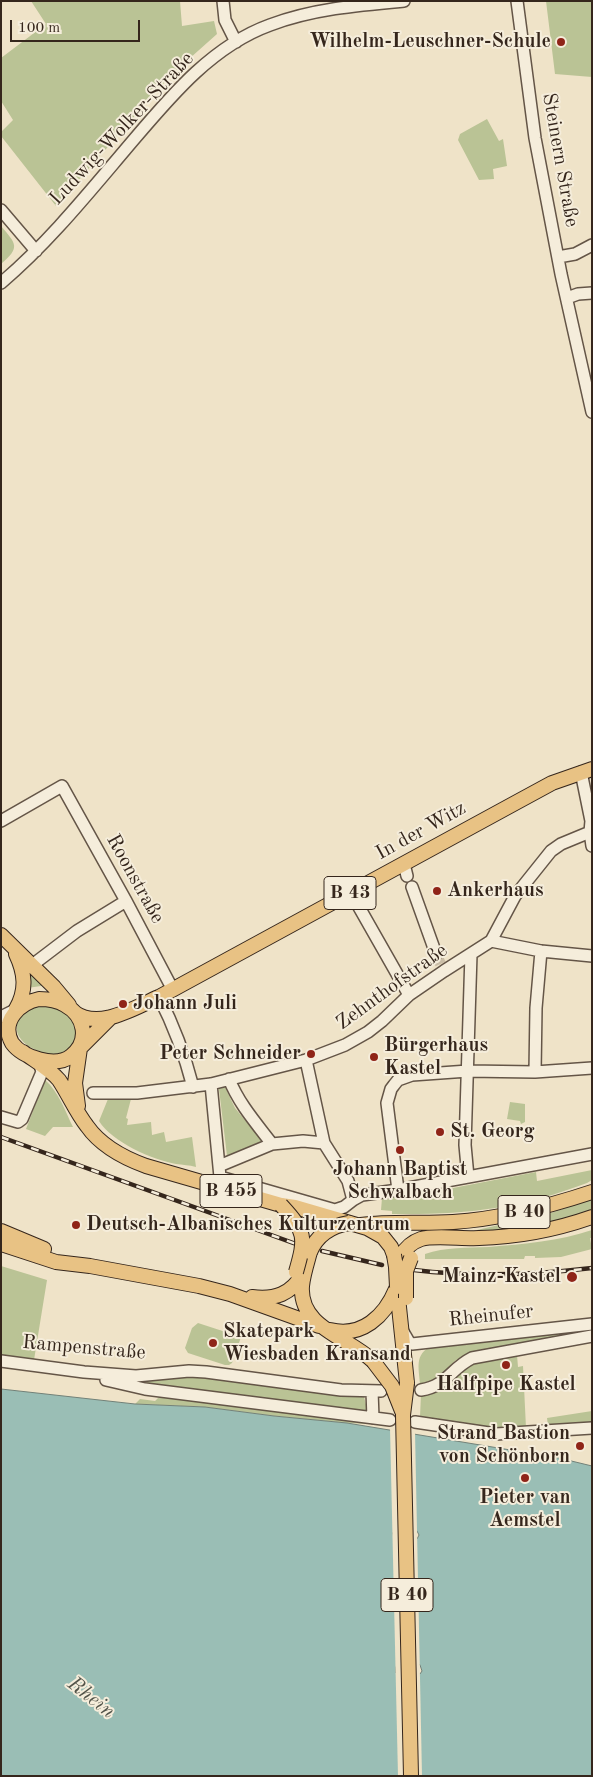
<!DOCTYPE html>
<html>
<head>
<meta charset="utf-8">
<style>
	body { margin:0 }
	#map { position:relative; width:593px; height:1777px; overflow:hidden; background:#efe3c8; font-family:"Old Standard TT",serif }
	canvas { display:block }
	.frame { position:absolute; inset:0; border:2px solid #35261c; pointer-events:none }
	.scale { position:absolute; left:10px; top:20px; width:130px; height:22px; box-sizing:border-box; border:2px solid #35261c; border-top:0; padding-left:6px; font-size:15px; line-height:18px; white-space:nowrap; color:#35261c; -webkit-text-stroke:4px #f5eddb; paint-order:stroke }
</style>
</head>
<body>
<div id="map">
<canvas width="593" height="1777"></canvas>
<div class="frame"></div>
<div class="scale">100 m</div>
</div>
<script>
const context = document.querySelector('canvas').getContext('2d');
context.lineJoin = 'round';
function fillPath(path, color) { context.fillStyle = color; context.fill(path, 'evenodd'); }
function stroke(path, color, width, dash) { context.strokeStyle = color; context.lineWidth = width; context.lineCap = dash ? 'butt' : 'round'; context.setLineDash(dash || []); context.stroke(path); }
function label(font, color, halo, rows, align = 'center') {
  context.font = font + ' "Old Standard TT",serif'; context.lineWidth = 4; context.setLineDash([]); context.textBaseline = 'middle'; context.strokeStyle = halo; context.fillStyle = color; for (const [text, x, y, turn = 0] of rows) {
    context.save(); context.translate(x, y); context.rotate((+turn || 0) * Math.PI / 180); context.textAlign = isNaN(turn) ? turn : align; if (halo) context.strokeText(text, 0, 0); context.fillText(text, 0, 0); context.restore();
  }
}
fillPath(new Path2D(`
	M31 1H180L182 26 214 21 217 34 171 75 56 206 1 136V132L13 120 1 101V58L46 24Z
	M546 1H592V77L555 74Z
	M487 119 499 141 503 139 507 166 493 169 494 179 479 180 458 140 460 134Z
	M1 226C16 244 21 247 1 264Z
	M27 965 48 985 27 988Z
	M39 1004 63 1008 78 1026 74 1048C68 1051 62 1055 56 1055 41 1055 13 1043 17 1024 18 1021 19 1016 22 1013 26 1009 34 1007 39 1004Z
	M45 1080C59 1092 65 1111 73 1127H53L45 1136 26 1129Z
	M225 1087 235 1108 262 1141 227 1156 219 1089Z
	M108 1099H131L126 1118 128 1119 127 1125 151 1122 152 1135 164 1132 166 1142 192 1137 196 1167C189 1165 183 1165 176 1164 153 1160 112 1142 99 1121Z
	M510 1102 525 1104V1122L521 1124 520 1121 507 1119Z
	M592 1170V1180L587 1183C518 1209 464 1215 392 1214V1211L381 1210 382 1198 422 1194 536 1172 537 1181Z
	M592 1199V1212L536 1228 477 1233V1230L551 1213Z
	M592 1230V1238H590L592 1249 561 1257 535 1258V1256H525L524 1259H425V1254C445 1247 468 1248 489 1247 524 1244 559 1241 592 1230Z
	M1 1266 47 1280 34 1360 1 1361Z
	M198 1323 241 1337 232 1363 229 1365H225L188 1353 185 1348 192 1328Z
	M592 1328V1334L466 1355 456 1360 432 1383 420 1384C419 1368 414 1354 432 1346Z
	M517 1355 518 1367 523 1366 526 1428 492 1429 420 1417 421 1394 440 1392 452 1382 466 1367 478 1362Z
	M188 1374 364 1397 368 1412 369 1424 347 1423 274 1416 205 1407 135 1404 140 1399 155 1401 161 1395 123 1379Z
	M592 1411V1423L548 1426 547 1418Z`), '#bac395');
const water = new Path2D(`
	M1 1389 135 1404 205 1407 274 1416 347 1423 559 1458 592 1466V1776H1ZM417 1531 419 1535 417 1539H394L393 1533ZM420 1665 422 1671 420 1674 396 1673V1667Z`);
fillPath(water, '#9abeb5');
stroke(water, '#728178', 1);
fillPath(new Path2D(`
	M390 1428 415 1432 422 1776H398Z`), '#efe3c8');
stroke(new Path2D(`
	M436 954 441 965`), '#cabda6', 11, [11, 5.5]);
const minor = new Path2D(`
	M223 1 225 20 236 42
	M517 1 535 138 561 274 592 412
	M1 210 36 251
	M558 257 575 254 592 245
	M1 283C47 244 86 196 125 150 166 102 209 47 270 25 312 9 359 5 404 1
	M567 298 578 294 592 293
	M581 772 591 821 590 832 592 846
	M1 821 62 786 126 901 173 990
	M404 864 407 876
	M412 887 436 954
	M351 893 409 995
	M491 941 541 951 592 956
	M31 966 77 931 126 901
	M159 997C174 1026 185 1056 193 1087
	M1 1017 15 1010
	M306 1060 324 1143
	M535 1072 536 1008 541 951
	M229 1079C239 1104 256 1123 272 1144
	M211 1084 220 1177 335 1210 344 1207 353 1200 362 1195 398 1190 592 1154
	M93 1093H137L211 1084 306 1060 345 1045 368 1032 382 1021 409 995 444 971 491 941 515 896 551 851 561 844 590 832
	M1 1117 18 1122 22 1119 42 1072 40 1065
	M219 1166 272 1144 303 1141 324 1143 348 1181 353 1200
	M468 1177 465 1145 471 954
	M398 1190 387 1103 391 1089 394 1085 398 1080 412 1075 468 1071 535 1072 592 1068
	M402 1330 409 1342 412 1344 592 1324
	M1 1361 84 1372 136 1376 189 1371 206 1372 341 1390 381 1391
	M106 1380 145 1389 390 1420
	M421 1390C447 1386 450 1369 472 1358L592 1336
	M372 1391 373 1418
	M415 1422 496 1434 592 1428`);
const major = new Path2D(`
	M1 935 54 987 69 1005
	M16 954C25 973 27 990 16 1009
	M39 999C48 999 57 1000 65 1005 85 1016 90 1041 71 1056 56 1068 23 1058 12 1043 0 1021 20 1003 39 999Z
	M74 1012C99 1031 135 1007 159 997L517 802 552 783 592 769
	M81 1047 111 1017
	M23 1052C35 1061 50 1069 59 1080 69 1095 76 1112 87 1126 101 1146 124 1158 146 1166L281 1205 295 1207 367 1228 383 1237 391 1247 394 1255
	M78 1106 75 1083 80 1048
	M361 1225C391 1221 423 1224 453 1222 501 1219 547 1207 592 1192
	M1 1231 44 1249
	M1 1244 56 1262 90 1266 199 1286 230 1294 319 1326
	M310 1252C307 1263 303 1275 302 1286 299 1328 348 1337 373 1361
	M401 1256C405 1249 412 1242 421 1239 433 1235 464 1239 479 1238 518 1237 555 1230 592 1217
	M397 1288 407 1383
	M252 1297C275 1300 291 1294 303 1274
	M330 1330C362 1338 385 1316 396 1289`);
stroke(minor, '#645547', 14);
stroke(major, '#35261c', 16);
stroke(minor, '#f5eddb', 11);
stroke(major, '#e8c284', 14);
const rail = new Path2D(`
	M1 1137 296 1244
	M322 1251 382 1265
	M414 1270C473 1277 533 1275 592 1268`);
stroke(rail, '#35261c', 4.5);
stroke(rail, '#f5eddb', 2.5, [8]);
const majorBridge = new Path2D(`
	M281 1205C306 1232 306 1237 296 1272
	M310 1252C317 1235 331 1226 349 1223
	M394 1255 396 1267 397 1287
	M406 1298V1271L411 1258
	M373 1361 392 1386 402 1411
	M407 1383 403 1415 411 1776`);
stroke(majorBridge, '#35261c', 16, []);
stroke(majorBridge, '#e8c284', 14);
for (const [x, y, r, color] of [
	[561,42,5,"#8f2418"],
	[437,891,5,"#8f2418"],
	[123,1004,5,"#8f2418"],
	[311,1054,5,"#8f2418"],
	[374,1057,5,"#8f2418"],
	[440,1132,5,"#8f2418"],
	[400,1150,5,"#8f2418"],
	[76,1225,5,"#8f2418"],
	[572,1277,6,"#8f2418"],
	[213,1343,5,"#8f2418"],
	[506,1365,5,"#8f2418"],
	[580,1446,5,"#8f2418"],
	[525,1478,5,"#8f2418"]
]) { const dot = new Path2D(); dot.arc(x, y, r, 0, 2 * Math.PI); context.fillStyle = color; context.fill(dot); stroke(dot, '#f5eddb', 2); }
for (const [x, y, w] of [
	[350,893,52],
	[231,1191,62],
	[524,1212,52],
	[407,1595,52]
]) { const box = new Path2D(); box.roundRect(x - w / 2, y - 16.5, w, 33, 4); context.fillStyle = '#f5eddb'; context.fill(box); stroke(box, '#35261c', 1); }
label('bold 19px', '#35261c', null, [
	["B 43",350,893],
	["B 455",231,1191],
	["B 40",524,1212],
	["B 40",407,1595]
]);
label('bold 20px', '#35261c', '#f5eddb', [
	["Wilhelm-Leuschner-Schule",551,42,"right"],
	["Ankerhaus",447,891],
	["Johann Juli",133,1004],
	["Bürgerhaus",384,1046],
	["Kastel",384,1069],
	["Peter Schneider",301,1054,"right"],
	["St. Georg",450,1132],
	["Johann Baptist",400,1170,"center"],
	["Schwalbach",400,1193,"center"],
	["Deutsch-Albanisches Kulturzentrum",86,1225],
	["Mainz-Kastel",561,1277,"right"],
	["Skatepark",223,1332],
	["Wiesbaden Kransand",223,1355],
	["Halfpipe Kastel",506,1385,"center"],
	["Strand Bastion",570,1434,"right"],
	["von Schönborn",570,1457,"right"],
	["Pieter van",525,1498,"center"],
	["Aemstel",525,1521,"center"]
], 'left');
label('20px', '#35261c', '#f5eddb', [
	["Ludwig-Wolker-Straße",122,129,-47],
	["Steinern Straße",560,160,80],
	["In der Witz",421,831,-29],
	["Roonstraße",135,879,61],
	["Zehnthofstraße",392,987,-36],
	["Rheinufer",491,1316,-6],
	["Rampenstraße",84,1348,5]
]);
label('italic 21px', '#53544a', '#f5eddb', [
	["Rhein",91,1698,38]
]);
</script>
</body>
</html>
